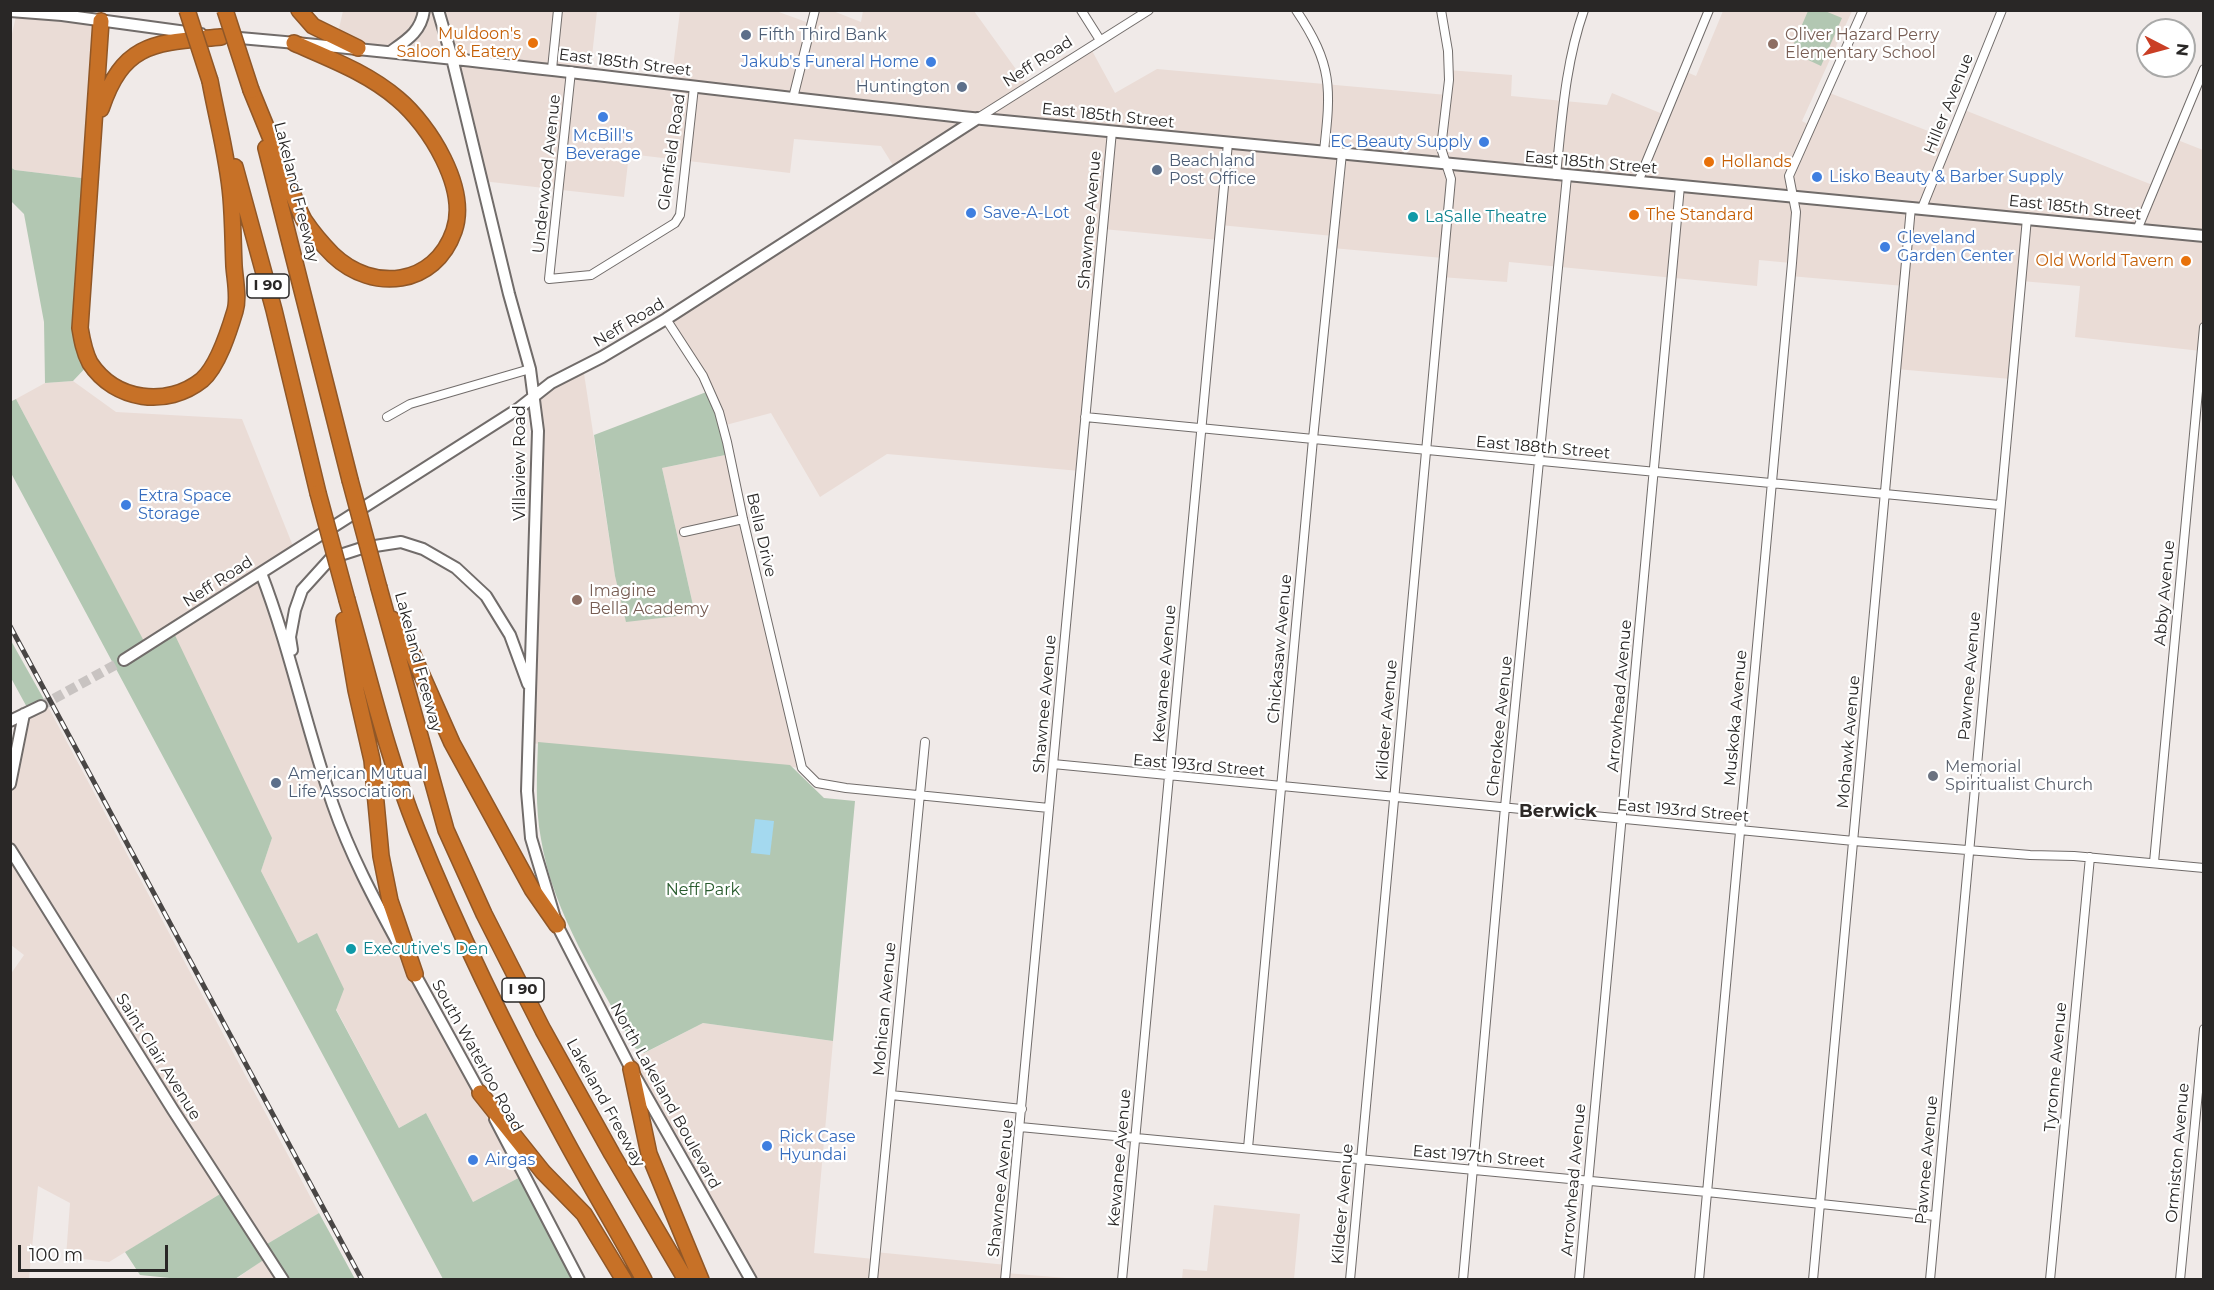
<!DOCTYPE html>
<html>
<head>
<meta charset="utf-8">
<style>
	body { margin:0 }
	#map { position:relative; width:2214px; height:1290px; overflow:hidden; background:#f0eae8; font-family:Montserrat,sans-serif }
	canvas { display:block }
	.frame { position:absolute; inset:0; border:12px solid #292726; pointer-events:none }
	.north { position:absolute; left:2136px; top:18px; width:60px; height:60px; box-sizing:border-box; background:#fff; border:2px solid #a9a9a8; border-radius:50%; rotate:96deg; font-size:16px; font-weight:700; line-height:24px; text-align:center; color:#292726 }
	.north::after { content:''; display:block; margin:auto; width:21px; height:27px; background:#ca3f25; clip-path:polygon(50% 0,100% 100%,50% 72%,0 100%) }
	.scale { position:absolute; left:18px; top:1245px; width:150px; height:27px; box-sizing:border-box; border:3px solid #292726; border-top:0; padding-left:8px; font-size:18px; line-height:21px; white-space:nowrap; color:#292726; -webkit-text-stroke:4px #fff; paint-order:stroke }
</style>
</head>
<body>
<div id="map">
<canvas width="2214" height="1290"></canvas>
<div class="frame"></div>
<div class="north">N</div>
<div class="scale">100 m</div>
</div>
<script>
const context = document.querySelector('canvas').getContext('2d');
context.lineJoin = 'round';
function fillPath(path, color) { context.fillStyle = color; context.fill(path, 'evenodd'); }
function stroke(path, color, width, dash) { context.strokeStyle = color; context.lineWidth = width; context.lineCap = dash ? 'butt' : 'round'; context.setLineDash(dash || []); context.stroke(path); }
function label(font, color, halo, rows, align = 'center') {
  context.font = font + ' Montserrat,sans-serif'; context.lineWidth = 4.5; context.setLineDash([]); context.textBaseline = 'middle'; context.strokeStyle = halo; context.fillStyle = color; for (const [text, x, y, turn = 0] of rows) {
    context.save(); context.translate(x, y); context.rotate((+turn || 0) * Math.PI / 180); context.textAlign = isNaN(turn) ? turn : align; if (halo) context.strokeText(text, 0, 0); context.fillText(text, 0, 0); context.restore();
  }
}
fillPath(new Path2D(`
	M343 11H597L590 74 671 83 680 11H776L812 24 815 11H833L861 22 863 11H974L1028 86 1064 56 1090 47 1115 93 1157 69 1447 95 1448 70 1512 75 1511 96 1607 105 1612 93 1665 115 1684 71 1696 76 1723 11H1852L1802 121 1811 126 1827 92 1949 139 1962 109 2155 186 2175 139 2203 150 2204 326 2201 351 2075 337 2080 286 2021 281 2011 379 1896 369 1904 286 1790 276 1791 263 1759 260 1757 286 1509 262 1507 282 1441 277 1443 258 1332 248 1333 236 1220 225 1219 240 1103 229 1080 471 887 454 820 497 771 413 722 426 703 376 666 319 896 170 881 146 794 139 790 173 629 154 624 197 482 181 452 58 358 48 337 37Z
	M17 12 101 21 90 179 15 170 11 167V38Z
	M583 367 615 576 627 621 695 614 662 468 730 454 802 768 529 743 535 395Z
	M73 381 116 412 242 419 295 551 261 573 362 876 524 1175 473 1202 426 1113 399 1128 336 1009 317 933 298 943 261 871 272 838 146 646 16 399 45 383Z
	M46 703 319 1213 262 1247 225 1191 109 1262 66 1257 70 1203 38 1186 29 1279H11L10 975 24 955 11 945V784L24 714Z
	M703 1023 833 1041 814 1253 874 1259 875 1252 1007 1265 1006 1273 1078 1279H751L627 1062Z
	M1214 1205 1300 1214 1294 1279H1182L1183 1269 1207 1271Z
	M268 1256 283 1280H235Z`), '#eadcd6');
fillPath(new Path2D(`
	M1808 11H1825L1842 18 1821 66 1804 58 1805 54 1791 50Z
	M10 167 15 170 90 179 83 275 90 363 73 381 45 383 44 322 24 214 11 201Z
	M709 391 730 454 662 468 695 614 626 622 615 576 594 435Z
	M16 399 146 645 172 629 272 838 261 871 298 943 317 933 344 989 336 1010 399 1128 426 1113 473 1202 524 1175 579 1279H443L11 473 10 402Z
	M10 639 46 703 29 711 11 678Z
	M538 742 790 765 824 798 855 801 833 1041 703 1023 644 1053 635 1048C599 982 553 914 541 839 535 807 537 775 538 742Z
	M225 1191 262 1247 319 1213 355 1279H283L268 1257 235 1279H180L140 1275 125 1252Z`), '#b2c7b2');
fillPath(new Path2D(`
	M755 819 774 821 770 855 751 853Z`), '#a4d9ef');
stroke(new Path2D(`
	M41 706 124 660`), '#c8c3c1', 10, [10, 5]);
const minor = new Path2D(`
	M1081 10 1100 40
	M1296 10C1333 65 1331 88 1324 151
	M552 69 558 10
	M571 71 549 279 591 275 675 223 680 215 694 87
	M793 98 815 10
	M978 118 1149 10
	M1556 175C1562 119 1565 64 1584 10
	M1638 182 1709 10
	M1922 208 2002 10
	M2137 230 2204 69
	M666 319 703 376 719 412 727 442 743 519 802 768 817 783 846 788 1049 808
	M387 417 410 404 530 369
	M1085 417 1999 505
	M684 532 743 519
	M1053 764 1854 841 2030 855 2074 856 2204 868
	M2154 862 2204 327
	M891 1095 1022 1109
	M1020 1127 1707 1192 1935 1216
	M1248 1148 1313 439 1342 153
	M873 1280 925 742
	M1005 1280 1112 131
	M1122 1280 1228 143
	M1350 1280 1451 179 1441 148 1449 80 1448 51 1441 10
	M1463 1280 1505 807 1567 176
	M1579 1280 1680 186
	M1699 1280 1792 263 1796 212 1789 176 1863 10
	M1813 1280 1911 207
	M1930 1280 2027 218
	M2050 1280 2090 857
	M2180 1280 2204 1029`);
const tertiary = new Path2D(`
	M438 10 452 58 509 294 530 369 538 431 527 791 531 838 557 925 631 1069 751 1280
	M10 11 62 15 201 34
	M228 37C477 58 724 92 972 118 1382 160 1793 195 2204 236
	M390 52C407 40 421 32 424 10
	M261 573C290 648 306 728 333 805 350 854 374 899 399 945
	M292 650 290 637 295 610 302 590 331 558 362 548 401 542 423 549 456 568 486 596 510 635 528 684
	M124 660 518 409 551 383 602 357 666 319 978 118
	M10 721 41 706
	M10 784 24 714
	M10 849 173 1110 283 1280
	M412 969 483 1098
	M495 1119 579 1280`);
const motorway = new Path2D(`
	M299 10 313 26 358 48
	M101 21 80 328C82 340 84 352 90 363 115 401 167 408 202 380 218 366 229 331 235 311 239 298 235 280 234 266 233 243 233 220 231 197 228 159 217 119 210 81
	M251 90C263 119 275 149 287 178 292 192 297 207 304 220 312 232 323 245 333 255 373 293 435 286 454 231 469 188 429 125 398 99 368 73 330 59 294 43
	M101 109C124 40 157 43 221 37
	M266 148 350 480
	M235 167 274 310 318 493
	M379 588 446 830 484 914 543 1030 612 1154 686 1280
	M347 600C369 677 387 756 417 830 460 937 511 1040 566 1141 591 1187 619 1233 644 1280
	M392 619 409 646 452 743 532 889 557 925
	M344 620 356 690 372 760 381 856 390 901 415 974
	M631 1069 649 1154 701 1280
	M480 1093 543 1172 584 1214 624 1280`);
stroke(minor, '#716c6a', 10);
stroke(tertiary, '#716c6a', 14);
stroke(motorway, '#905727', 18);
stroke(minor, '#fff', 8);
stroke(tertiary, '#fff', 10);
stroke(motorway, '#c77127', 15);
const rail = new Path2D(`
	M10 626 362 1280`);
stroke(rail, '#494645', 5);
stroke(rail, '#fff', 3, [9]);
const motorwayBridge = new Path2D(`
	M187 10 210 81
	M225 10 251 90
	M350 480 379 588
	M318 493 347 600`);
stroke(motorwayBridge, '#905727', 18, []);
stroke(motorwayBridge, '#c77127', 15);
for (const [x, y, r, color] of [
	[746,35,6,"#5c6f8a"],
	[533,43,6,"#e8710a"],
	[1773,44,6,"#8d6e63"],
	[931,62,6,"#3f7fe0"],
	[962,87,6,"#5c6f8a"],
	[603,117,6,"#3f7fe0"],
	[1484,142,6,"#3f7fe0"],
	[1709,162,6,"#e8710a"],
	[1157,170,6,"#5c6f8a"],
	[1817,177,6,"#3f7fe0"],
	[971,213,6,"#3f7fe0"],
	[1634,215,6,"#e8710a"],
	[1413,217,6,"#0f9aa8"],
	[1885,247,6,"#3f7fe0"],
	[2186,261,6,"#e8710a"],
	[126,505,6,"#3f7fe0"],
	[577,600,6,"#8d6e63"],
	[1933,776,6,"#6b7280"],
	[276,783,6,"#5c6f8a"],
	[351,949,6,"#0f9aa8"],
	[767,1146,6,"#3f7fe0"],
	[473,1160,6,"#3f7fe0"]
]) { const dot = new Path2D(); dot.arc(x, y, r, 0, 2 * Math.PI); context.fillStyle = color; context.fill(dot); stroke(dot, '#fff', 2); }
for (const [x, y, w] of [
	[268,286,42],
	[523,990,42]
]) { const box = new Path2D(); box.roundRect(x - w / 2, y - 12, w, 24, 4.5); context.fillStyle = '#fff'; context.fill(box); stroke(box, '#292726', 1.5); }
label('bold 15px', '#292726', null, [
	["I 90",268,286],
	["I 90",523,990]
]);
label('16px', '#c56008', '#fff', [
	["Muldoon's",521,34],
	["Saloon & Eatery",521,52],
	["Hollands",1721,162,"left"],
	["The Standard",1646,215,"left"],
	["Old World Tavern",2174,261]
], 'right');
label('16px', '#4e5e75', '#fff', [
	["Fifth Third Bank",758,35],
	["Huntington",950,87,"right"],
	["Beachland",1169,161],
	["Post Office",1169,179],
	["American Mutual",288,774],
	["Life Association",288,792]
], 'left');
label('16px', '#785e54', '#fff', [
	["Oliver Hazard Perry",1785,35],
	["Elementary School",1785,53],
	["Imagine",589,591],
	["Bella Academy",589,609]
], 'left');
label('16px', '#366cbe', '#fff', [
	["Jakub's Funeral Home",919,62,"right"],
	["McBill's",603,136,"center"],
	["Beverage",603,154,"center"],
	["EC Beauty Supply",1472,142,"right"],
	["Lisko Beauty & Barber Supply",1829,177],
	["Save-A-Lot",983,213],
	["Cleveland",1897,238],
	["Garden Center",1897,256],
	["Extra Space",138,496],
	["Storage",138,514],
	["Rick Case",779,1137],
	["Hyundai",779,1155],
	["Airgas",485,1160]
], 'left');
label('16px', '#292726', '#fff', [
	["Neff Road",1038,62,-33],
	["East 185th Street",625,63,7],
	["Hiller Avenue",1949,104,-68],
	["East 185th Street",1108,116,6],
	["Glenfield Road",672,152,-82],
	["East 185th Street",1591,163,5],
	["Underwood Avenue",547,174,-84],
	["Lakeland Freeway",296,192,76],
	["East 185th Street",2075,208,6],
	["Shawnee Avenue",1090,220,-85],
	["Neff Road",629,323,-31],
	["East 188th Street",1543,448,5],
	["Villaview Road",520,463,-90],
	["Bella Drive",761,535,77],
	["Neff Road",218,582,-33],
	["Abby Avenue",2165,593,-85],
	["Chickasaw Avenue",1280,649,-85],
	["Lakeland Freeway",418,662,75],
	["Kewanee Avenue",1165,674,-85],
	["Pawnee Avenue",1970,676,-85],
	["Arrowhead Avenue",1620,696,-85],
	["Shawnee Avenue",1045,704,-85],
	["Muskoka Avenue",1736,718,-85],
	["Kildeer Avenue",1387,720,-85],
	["Cherokee Avenue",1500,726,-84],
	["Mohawk Avenue",1849,742,-85],
	["East 193rd Street",1199,766,5],
	["East 193rd Street",1683,811,5],
	["Mohican Avenue",885,1009,-85],
	["South Waterloo Road",477,1056,61],
	["Saint Clair Avenue",158,1057,58],
	["Tyronne Avenue",2056,1067,-85],
	["North Lakeland Boulevard",665,1096,61],
	["Lakeland Freeway",605,1103,61],
	["Ormiston Avenue",2178,1153,-85],
	["East 197th Street",1479,1157,5],
	["Kewanee Avenue",1120,1158,-85],
	["Pawnee Avenue",1927,1160,-85],
	["Arrowhead Avenue",1574,1180,-85],
	["Shawnee Avenue",1001,1188,-84],
	["Kildeer Avenue",1343,1204,-85]
]);
label('16px', '#0d838f', '#fff', [
	["LaSalle Theatre",1425,217],
	["Executive's Den",363,949]
], 'left');
label('16px', '#5b616d', '#fff', [
	["Memorial",1945,767],
	["Spiritualist Church",1945,785]
], 'left');
label('16px', '#285b2d', '#fff', [
	["Neff Park",703,890]
]);
label('bold 18px', '#2d2927', '#fff', [
	["Berwick",1558,812]
]);
</script>
</body>
</html>
